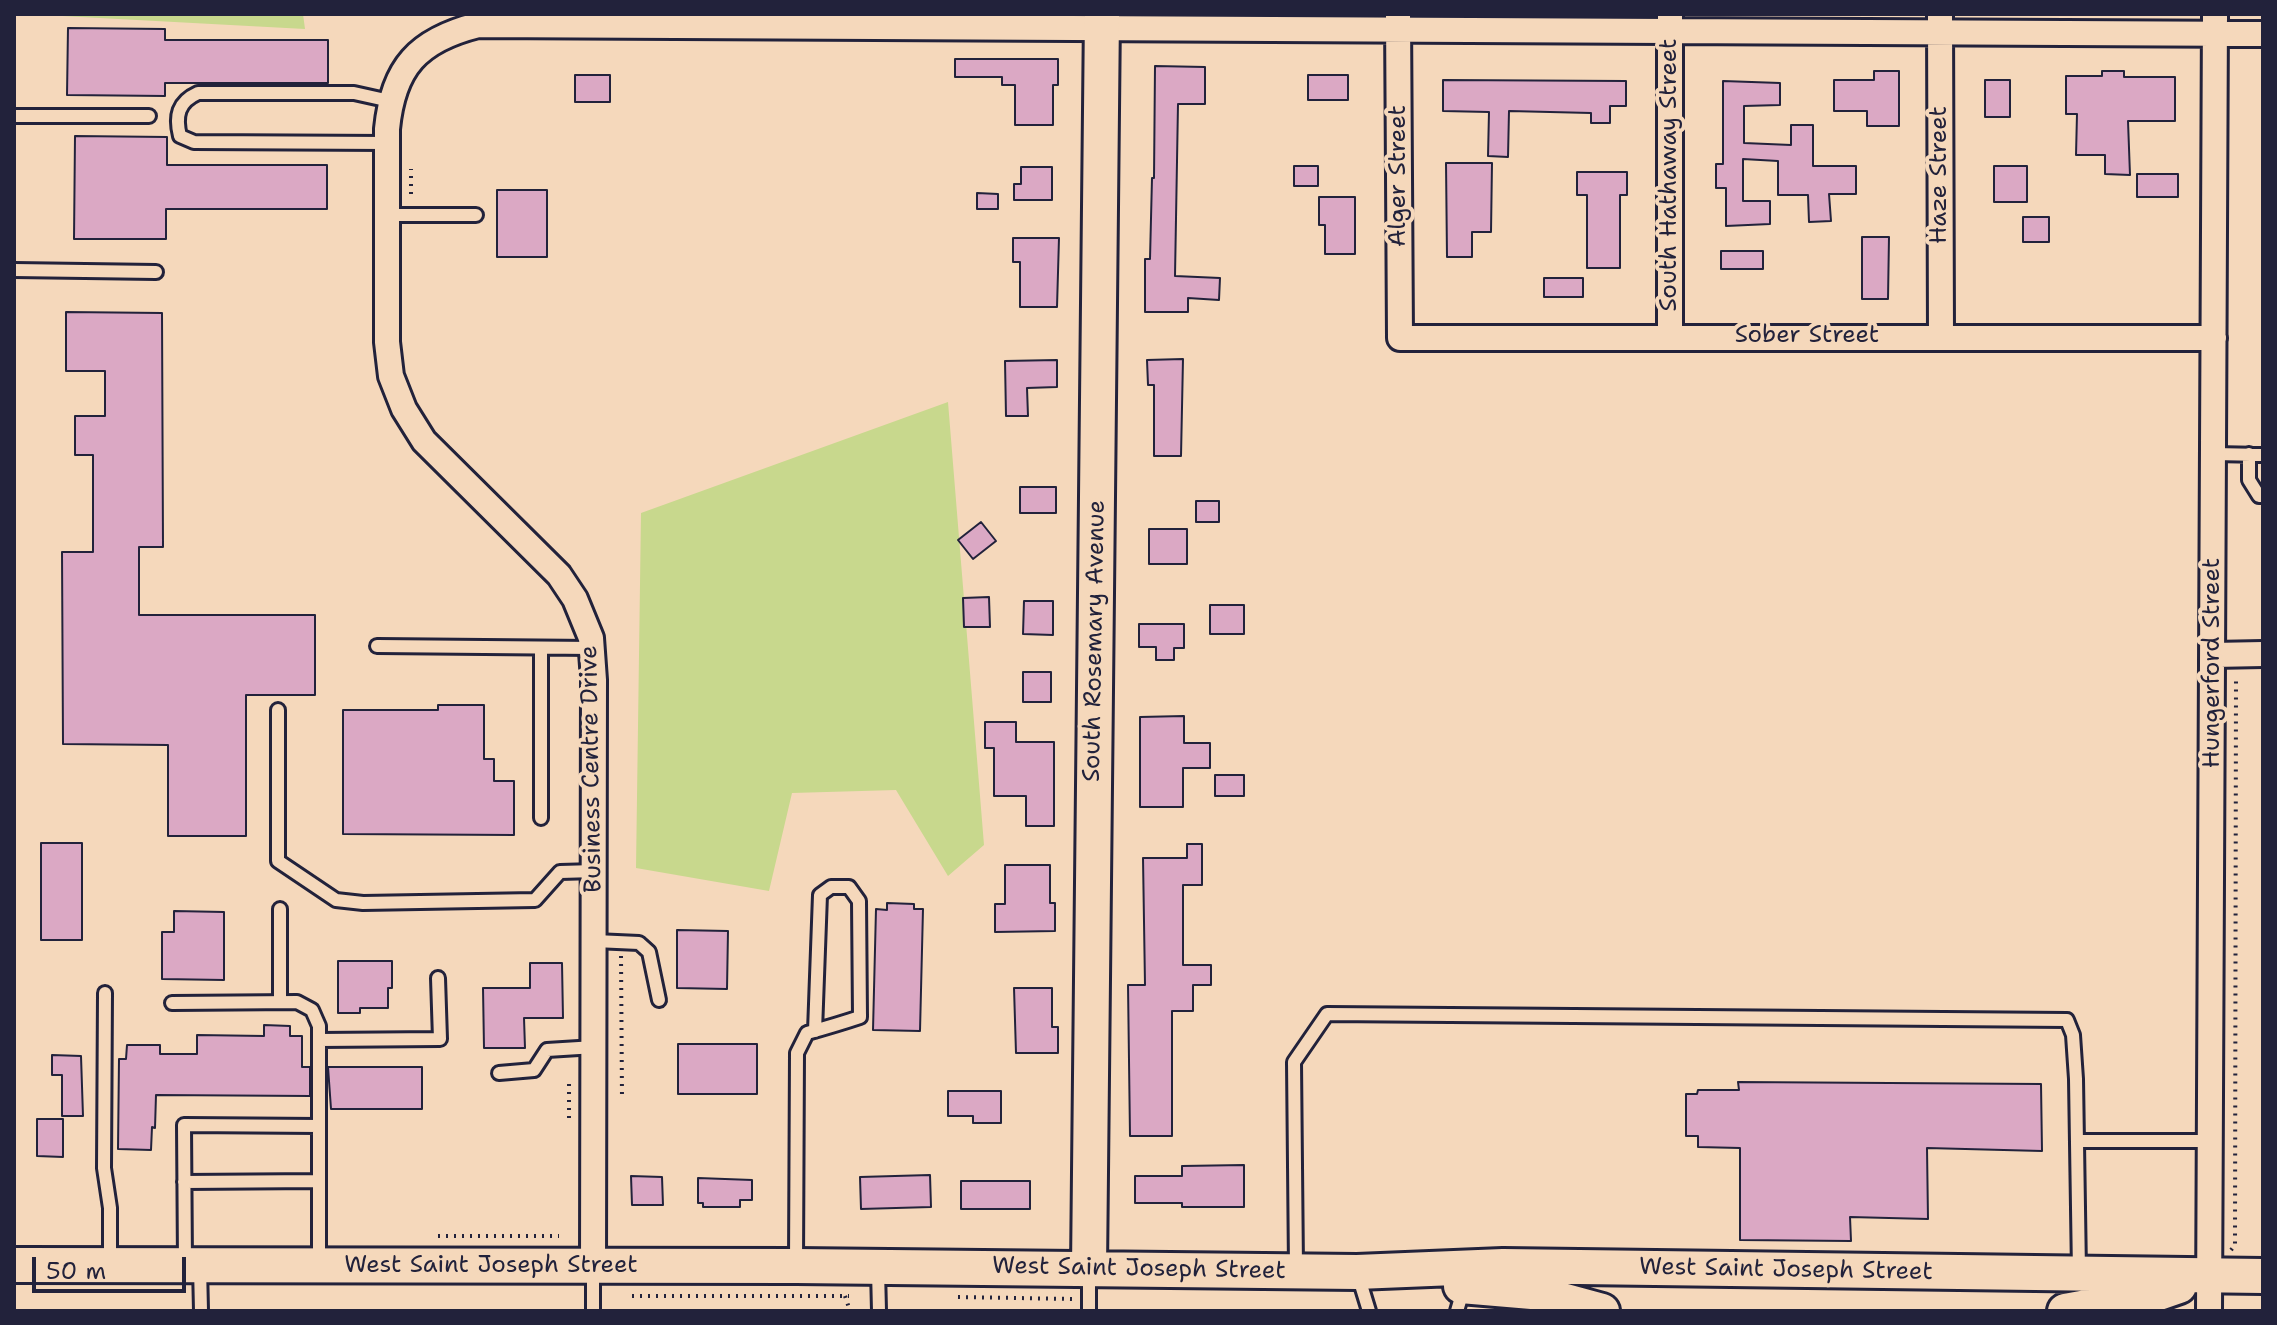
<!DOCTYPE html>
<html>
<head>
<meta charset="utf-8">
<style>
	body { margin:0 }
	#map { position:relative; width:2277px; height:1325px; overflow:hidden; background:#f5d8bb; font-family:"Shantell Sans",sans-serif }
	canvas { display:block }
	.frame { position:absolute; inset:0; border:16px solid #22223b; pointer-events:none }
	.scale { position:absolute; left:32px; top:1257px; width:154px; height:36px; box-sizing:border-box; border:4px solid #22223b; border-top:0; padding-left:10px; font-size:24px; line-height:28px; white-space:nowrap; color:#22223b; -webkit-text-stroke:6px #f5d8bb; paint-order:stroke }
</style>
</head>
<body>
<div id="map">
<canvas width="2277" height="1325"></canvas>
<div class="frame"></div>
<div class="scale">50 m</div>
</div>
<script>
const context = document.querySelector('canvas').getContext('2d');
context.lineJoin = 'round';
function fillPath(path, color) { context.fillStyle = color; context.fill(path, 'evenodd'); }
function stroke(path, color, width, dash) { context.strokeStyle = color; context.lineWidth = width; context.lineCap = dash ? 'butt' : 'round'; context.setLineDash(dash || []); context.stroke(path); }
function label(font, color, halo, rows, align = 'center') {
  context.font = font + ' "Shantell Sans",sans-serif'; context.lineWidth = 8; context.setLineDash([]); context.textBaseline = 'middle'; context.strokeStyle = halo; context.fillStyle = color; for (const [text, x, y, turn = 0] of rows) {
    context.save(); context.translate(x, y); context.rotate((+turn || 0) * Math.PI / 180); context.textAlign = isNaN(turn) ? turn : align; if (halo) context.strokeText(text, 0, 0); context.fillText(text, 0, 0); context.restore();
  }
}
fillPath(new Path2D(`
	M25 14H303L305 29Z
	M948 402 984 845 948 876 896 790 792 793 769 891 636 868 641 513Z`), '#c8d88d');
const building = new Path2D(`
	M68 28 165 29V40H328V83H165V96L67 95Z
	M955 59H1058V85H1053V125H1015V85H1002V77H955Z
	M1155 66 1205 67V104H1178L1175 276 1220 278 1219 300 1188 298V312H1145V259H1150L1152 178H1154Z
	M1874 71H1899V126H1867V111H1834V80H1874Z
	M2102 71H2124V77H2175V121H2128L2130 175 2105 174V155H2076L2077 114H2066V76H2102Z
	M575 75H610V102H575Z
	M1308 75H1348V100H1308Z
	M1443 80 1626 81V106H1610V123H1591V113L1509 111 1508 157 1488 156 1489 112 1443 111Z
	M1985 80H2010V117H1985Z
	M1723 81 1780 83V105L1744 106V143L1791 145V125H1813V166H1856V194H1829L1831 221 1809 222 1808 195H1778V161L1743 159V201H1770V224L1726 226V188H1716V164H1723Z
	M75 136 167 137V165H327V209H166V239H74Z
	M1446 163H1492L1491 232H1472V257H1447Z
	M1294 166H1318V186H1294Z
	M1994 166H2027V202H1994Z
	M1021 167H1052V200H1014V184H1021Z
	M1577 172H1627V195H1620V268H1587V195H1577Z
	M2137 174H2178V197H2137Z
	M497 190H547V257H497Z
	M977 193 998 194V209H977Z
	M1319 197H1355V254H1325V225H1319Z
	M2023 217H2049V242H2023Z
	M1862 237H1889L1888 299H1862Z
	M1013 238H1059L1057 307H1020V262H1013Z
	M1721 251H1763V269H1721Z
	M1544 278H1583V297H1544Z
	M66 312 162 313 163 547H139V615H315V695H246V836H168V745L63 744 62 552H93V455H75V416H105V371H66Z
	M1183 359 1181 456H1154V385H1148L1147 360Z
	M1057 360V387L1027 388 1028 416H1006L1005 361Z
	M1020 487H1056V513H1020Z
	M1196 501H1219V522H1196Z
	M981 522 996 541 973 559 958 540Z
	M1149 529H1187V564H1149Z
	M989 597 990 627H964L963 598Z
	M1024 601H1053V635L1023 634Z
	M1210 605H1244V634H1210Z
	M1139 624H1184V648H1174V660H1156V647H1139Z
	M1023 672H1051V702H1023Z
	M438 705H484V759H494V781H514V835L343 834V710H438Z
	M1184 716V743H1210V768H1183V807H1140V717Z
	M985 722H1016V742H1054V826H1026V796H994V748H985Z
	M1215 775H1244V796H1215Z
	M41 843H82V940H41Z
	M1187 844H1202V885H1183V965H1211V985H1193V1011H1172V1136H1130L1128 985H1145L1143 858H1187Z
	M1005 865H1050V903H1055V931L995 932V904H1005Z
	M887 903 914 904V909H923L920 1031 873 1030 876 909 887 910Z
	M174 911 224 912V980L162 979V932H174Z
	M677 930 728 931 727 989 677 988Z
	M338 961H392V988H388V1008H360V1013H338Z
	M530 963H562L563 1018H524L525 1048H484L483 988H530Z
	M1014 988H1052V1027H1058V1053H1016Z
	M264 1025 290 1026V1036H302V1067H310V1096L156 1095 155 1128 152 1127 151 1150 118 1149 119 1059H126L127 1045H160V1054H197V1035L264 1036Z
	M678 1044H757V1094H678Z
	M52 1055 81 1056 83 1116H62V1075H52Z
	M328 1067H422V1109H331Z
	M1738 1082 2041 1084 2042 1151 1927 1148 1928 1219 1850 1217 1851 1241 1740 1240V1148L1698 1147V1136H1686V1094H1697L1698 1090H1739Z
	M948 1091H1001V1123H973V1116H948Z
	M37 1119H63V1157L37 1156Z
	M1244 1165V1207H1182V1203H1135V1176H1182V1166Z
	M930 1175 931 1207 861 1209 860 1177Z
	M631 1176 662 1177 663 1205H632Z
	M698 1178 752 1180V1200H740V1207H703V1203H698Z
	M961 1181H1030V1209H961Z`);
fillPath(building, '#dba8c4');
stroke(building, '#22223b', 2);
const lane = new Path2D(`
	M14 116H149
	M387 143 194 142 180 136C175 116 178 102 198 93H354L390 101
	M387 215H476
	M14 270 156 272
	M2214 454 2263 455
	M2249 454V480L2259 496H2263
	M377 646 592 648
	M278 710V861L336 900 363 903 535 900 560 872 595 871
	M541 818V648
	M280 909V1002
	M595 941 639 943 649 952 659 1000
	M105 993 104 1168 110 1208V1262
	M172 1003 297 1002 312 1010 319 1026V1126
	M319 1040 440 1039 438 978
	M499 1073 534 1070 547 1050 595 1047
	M2077 1141H2210
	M184 1182 319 1181
	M185 1263 184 1125 319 1126V1263
	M796 1263 797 1053 807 1033C825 1028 842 1023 860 1017L859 901 849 887H831L820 895 815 1031
	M200 1266 201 1311
	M1296 1268 1294 1062 1327 1014 2067 1020 2073 1035 2076 1079 2079 1272
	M593 1270V1311
	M878 1270 879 1311
	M1089 1270V1311
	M1358 1275 1369 1311
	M1457 1311 1464 1287`);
const street = new Path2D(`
	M1398 14 1400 338H2214
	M1670 14V336
	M1940 16 1941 336
	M2213 655 2263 654
	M593 1267 594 680 591 638 575 599 559 575 424 441 404 409 391 376 387 342V129C393 67 418 40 478 25L2263 34
	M2209 1311 2215 14`);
const secondary = new Path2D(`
	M14 1265 796 1266 1357 1272 1503 1266 2263 1276
	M1089 1267 1102 14
	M1461 1286 1532 1292 1602 1311
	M2065 1311 2153 1295 2179 1286`);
stroke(lane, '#22223b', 18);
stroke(street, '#22223b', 30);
stroke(secondary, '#22223b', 40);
stroke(new Path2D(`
	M411 194V169
	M621 956 622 1098
	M569 1118V1081
	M438 1236H559
	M2231 1250 2235 1245 2236 677
	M632 1296H849
	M845 1296 850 1311
	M958 1297 1073 1299`), '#22223b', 4, [2, 6]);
stroke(lane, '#f5d8bb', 12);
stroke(street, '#f5d8bb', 24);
stroke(secondary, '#f5d8bb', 34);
label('24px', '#22223b', '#f5d8bb', [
	["South Hathaway Street",1670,175,-90],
	["Haze Street",1940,175,-90],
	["Alger Street",1399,176,-90],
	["Sober Street",1807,336],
	["South Rosemary Avenue",1095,641,-89],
	["Hungerford Street",2213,663,-90],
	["Business Centre Drive",592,769,-91],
	["West Saint Joseph Street",491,1266],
	["West Saint Joseph Street",1139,1269,1],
	["West Saint Joseph Street",1786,1270,1]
]);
</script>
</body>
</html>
